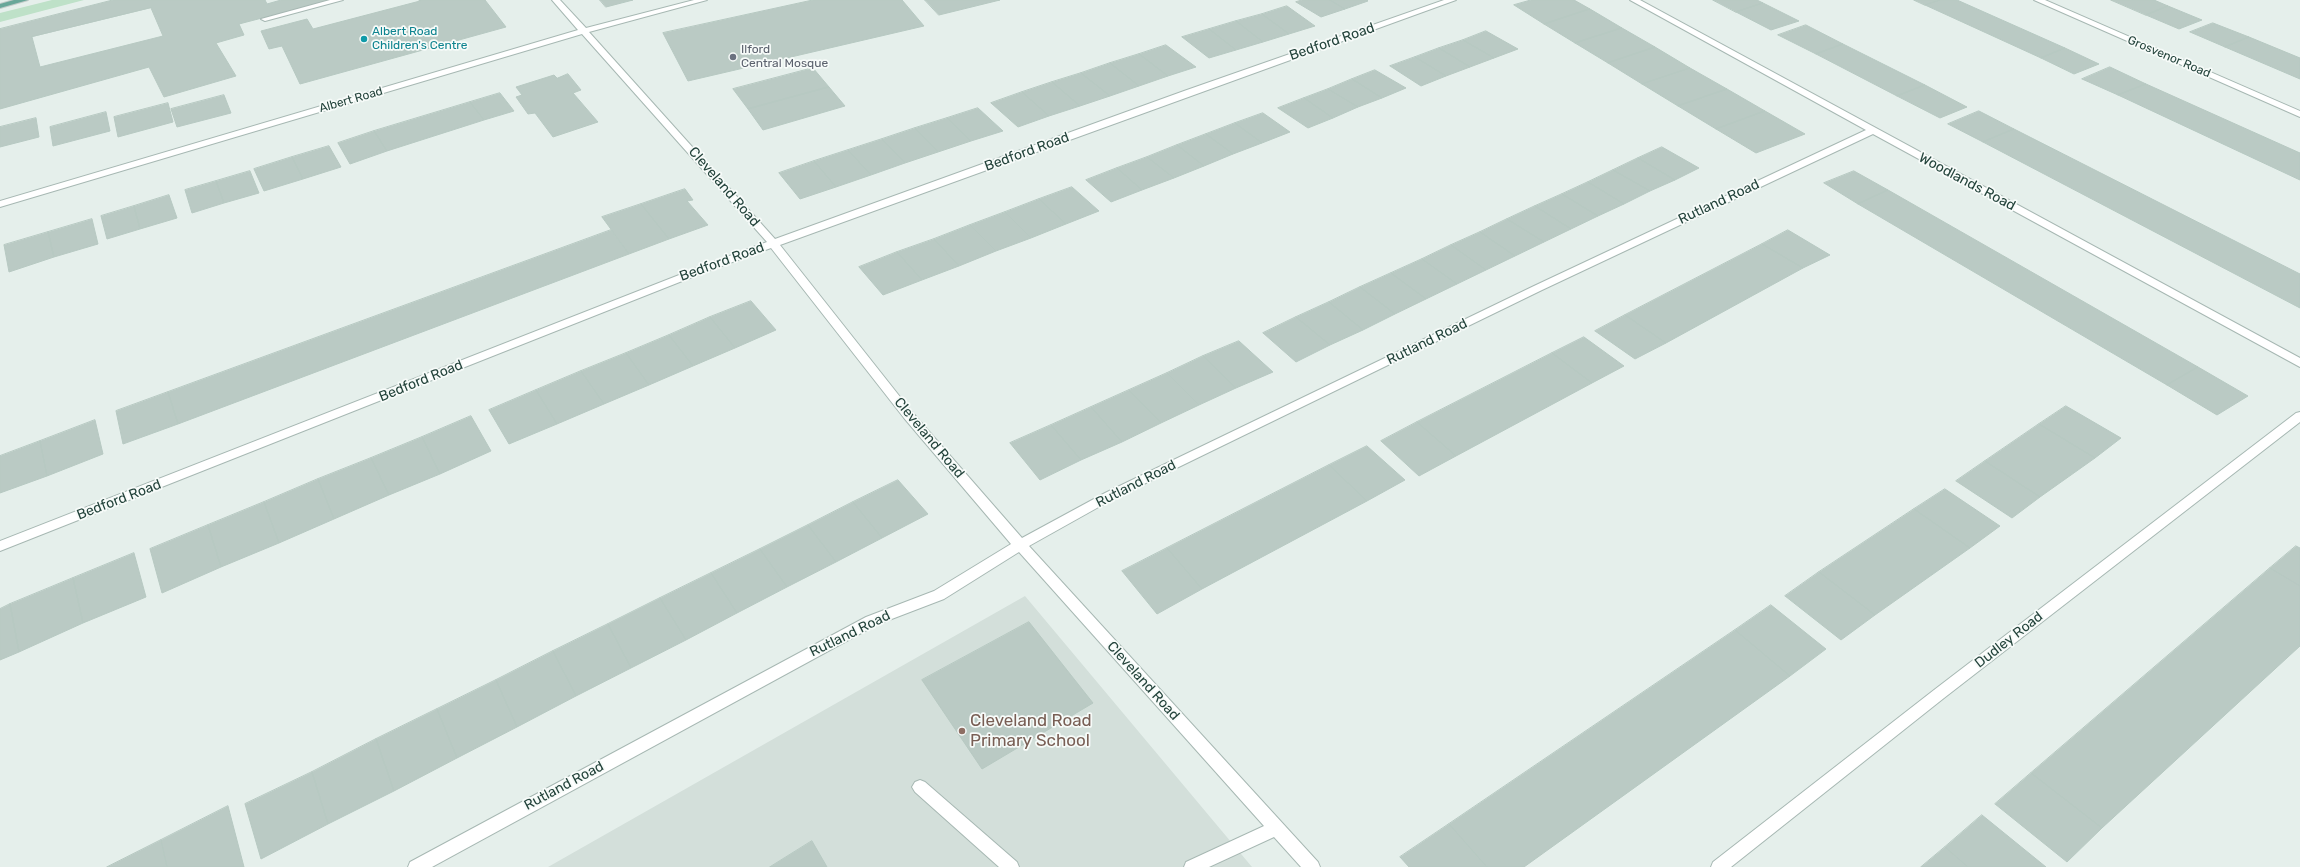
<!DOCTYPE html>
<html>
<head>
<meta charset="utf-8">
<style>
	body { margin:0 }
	canvas { display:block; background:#e5efeb }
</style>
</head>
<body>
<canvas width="2300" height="867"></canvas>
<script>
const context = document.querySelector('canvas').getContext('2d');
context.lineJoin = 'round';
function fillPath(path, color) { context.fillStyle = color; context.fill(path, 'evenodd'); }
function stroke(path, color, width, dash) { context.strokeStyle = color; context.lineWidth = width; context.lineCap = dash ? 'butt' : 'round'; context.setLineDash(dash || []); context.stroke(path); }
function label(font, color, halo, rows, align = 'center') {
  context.font = font + ' Rubik,sans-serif'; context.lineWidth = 3.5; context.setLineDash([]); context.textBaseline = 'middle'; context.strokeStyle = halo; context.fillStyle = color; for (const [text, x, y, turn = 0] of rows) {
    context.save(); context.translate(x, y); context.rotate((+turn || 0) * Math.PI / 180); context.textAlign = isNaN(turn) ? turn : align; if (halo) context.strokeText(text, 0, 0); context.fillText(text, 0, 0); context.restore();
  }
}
fillPath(new Path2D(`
	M1025 596 1252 867H548Z`), '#d3dfda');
fillPath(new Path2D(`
	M52 0H84L0 22V13Z`), '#bee1c8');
const building = new Path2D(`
	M113 0H265L267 4 281 0H331L239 24 244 35 216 43 236 76 164 97 149 67 0 109V29ZM151 8 163 36 40 67 32 37Z
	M419 0H485L506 27 300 84 282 46 269 49 261 31 307 19 313 29 420 1Z
	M600 0H633L606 7Z
	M813 0H902L924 26 688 81 663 33Z
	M925 0H1000L939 15Z
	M1302 0H1330L1345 9 1321 17 1296 2Z
	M1330 0H1367L1368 1 1345 9Z
	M1531 0H1574L1590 9 1544 24 1514 5Z
	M1713 0H1757L1763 3 1736 12Z
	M1914 0H1940L1925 5Z
	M1940 0H1957L2065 48 2041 58 1925 5Z
	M2111 0H2154L2168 6 2146 15Z
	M1763 3 1799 21 1771 30 1736 12Z
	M1287 6 1315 26 1289 34 1262 14Z
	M2168 6 2202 20 2179 29 2146 15Z
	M1590 9 1622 28 1575 43 1544 24Z
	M1262 14 1289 34 1263 42 1236 21Z
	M1236 21 1263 42 1236 50 1209 29Z
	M2213 23 2249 37 2225 47 2190 32Z
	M1806 25 1843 44 1816 54 1778 35Z
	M1622 28 1655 47 1608 63 1575 43Z
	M1209 29 1236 50 1209 58 1182 37Z
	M1486 31 1518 49 1494 58 1463 40Z
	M2249 37 2300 58V79L2225 47Z
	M1463 40 1494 58 1470 67 1439 48Z
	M1843 44 1925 85 1897 96 1816 54Z
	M1166 45 1196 67 1168 76 1139 54Z
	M1655 47 1690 68 1642 84 1608 63Z
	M1439 48 1470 67 1446 76 1415 57Z
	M2065 48 2099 64 2074 74 2041 58Z
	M1139 54 1168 76 1139 86 1110 63Z
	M1415 57 1446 76 1421 86 1390 66Z
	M1110 63 1139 86 1110 96 1081 73Z
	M2110 67 2146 84 2118 95 2082 79Z
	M813 68 829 87 748 109 733 89Z
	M1690 68 1727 89 1678 106 1642 84Z
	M1375 70 1406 88 1382 98 1352 79Z
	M1081 73 1110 96 1080 106 1052 82Z
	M568 74 581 90 573 93 598 122 553 137 535 113 528 114 516 97 522 95 516 87 554 75 557 78Z
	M1352 79 1382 98 1358 107 1328 89Z
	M1052 82 1080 106 1049 116 1022 92Z
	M2146 84 2300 153V180L2118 95Z
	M1925 85 1967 107 1940 118 1897 96Z
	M829 87 845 106 763 130 748 109Z
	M1328 89 1358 107 1333 118 1304 98Z
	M1727 89 1765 111 1716 129 1678 106Z
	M1022 92 1049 116 1018 127 991 103Z
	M500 93 514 111 484 120 470 102Z
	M224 95 231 113 177 127 171 109Z
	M1304 98 1333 118 1308 128 1278 108Z
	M470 102 484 120 387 151 374 131Z
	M168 103 173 122 118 137 114 117Z
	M978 108 1003 131 971 141 947 118Z
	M1765 111 1805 134 1756 153 1716 129Z
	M1979 111 2014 129 1983 142 1948 124Z
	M106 112 110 131 53 146 50 127Z
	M1263 113 1290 132 1262 143 1235 123Z
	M36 118 39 137 0 147V127Z
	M947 118 971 141 938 152 915 128Z
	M1235 123 1262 143 1233 154 1206 134Z
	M915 128 938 152 905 163 882 139Z
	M2014 129 2300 274V308L1983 142Z
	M374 131 387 151 350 164 338 143Z
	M1206 134 1233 154 1204 166 1177 145Z
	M882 139 905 163 871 175 848 150Z
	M1177 145 1204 166 1174 178 1147 157Z
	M329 146 341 167 303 179 292 157Z
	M1662 147 1699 168 1675 180 1638 158Z
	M848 150 871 175 836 187 814 161Z
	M292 157 303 179 264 191 254 169Z
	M1147 157 1174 178 1142 190 1117 168Z
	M1638 158 1675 180 1650 191 1613 170Z
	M814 161 836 187 800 199 779 173Z
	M1117 168 1142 190 1111 202 1086 180Z
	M1613 170 1650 191 1624 204 1588 182Z
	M250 171 259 193 224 203 216 181Z
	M1854 171 1888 190 1858 204 1824 183Z
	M216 181 224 203 192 213 185 190Z
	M1588 182 1624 204 1598 216 1562 194Z
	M1072 187 1099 211 1066 224 1039 199Z
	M685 189 693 200 687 201 708 225 669 239 641 204Z
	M1888 190 2198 367 2167 385 1858 204Z
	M1562 194 1598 216 1571 229 1535 206Z
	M169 195 177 218 140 229 134 206Z
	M1039 199 1066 224 1031 238 1005 212Z
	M641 204 669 239 629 254 602 217Z
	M134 206 140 229 107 239 101 216Z
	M1535 206 1571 229 1544 242 1507 219Z
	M1005 212 1031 238 996 251 970 225Z
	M92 219 98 244 54 257 48 232Z
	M1507 219 1544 242 1515 256 1480 232Z
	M970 225 996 251 959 266 934 239Z
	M611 230 629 254 178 424 168 392Z
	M1788 230 1830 255 1803 268 1762 244Z
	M48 232 54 257 9 272 4 245Z
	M1480 232 1515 256 1486 270 1451 245Z
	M934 239 959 266 922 280 897 252Z
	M1762 244 1803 268 1666 343 1625 315Z
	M1451 245 1486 270 1457 284 1422 259Z
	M897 252 922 280 883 295 859 267Z
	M1422 259 1457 284 1426 299 1391 273Z
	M1391 273 1426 299 1395 314 1360 287Z
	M1360 287 1395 314 1363 330 1329 302Z
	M751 301 776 330 735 348 710 317Z
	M1329 302 1363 330 1330 345 1296 317Z
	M1625 315 1666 343 1635 359 1595 331Z
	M710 317 735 348 693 366 669 335Z
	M1296 317 1330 345 1296 362 1263 333Z
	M669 335 693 366 649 385 626 353Z
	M1584 337 1624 366 1592 383 1552 353Z
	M1239 341 1273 372 1236 388 1203 356Z
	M626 353 649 385 604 404 581 371Z
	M1552 353 1592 383 1456 456 1417 422Z
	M1203 356 1236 388 1199 405 1167 373Z
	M2198 367 2248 396 2217 415 2167 385Z
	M581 371 604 404 557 424 536 390Z
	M1167 373 1199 405 1161 423 1129 390Z
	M536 390 557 424 509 444 489 410Z
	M1129 390 1161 423 1122 442 1091 407Z
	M168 392 178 424 123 444 116 411Z
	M2066 406 2121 438 2095 458 2039 424Z
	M1091 407 1122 442 1081 460 1051 425Z
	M471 416 491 451 440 474 422 437Z
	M95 420 103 454 47 476 40 441Z
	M1417 422 1456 456 1419 476 1381 441Z
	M2039 424 2095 458 2040 497 1985 461Z
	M1051 425 1081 460 1040 480 1010 443Z
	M422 437 440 474 389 495 371 458Z
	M40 441 47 476 0 493V456Z
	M1367 446 1405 480 1367 501 1329 465Z
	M371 458 389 495 334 519 318 479Z
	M1985 461 2040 497 2012 518 1956 481Z
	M1329 465 1367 501 1202 589 1167 548Z
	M318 479 334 519 279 543 264 502Z
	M898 480 928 514 882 538 853 502Z
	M1945 489 2000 526 1970 548 1914 509Z
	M264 502 279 543 221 567 208 525Z
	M853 502 882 538 836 562 808 525Z
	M1914 509 1970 548 1875 615 1819 572Z
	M208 525 221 567 162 593 150 549Z
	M808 525 836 562 787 587 760 549Z
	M2296 546 2300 548V586L2270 568Z
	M1167 548 1202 589 1157 614 1122 571Z
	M760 549 787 587 737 613 711 573Z
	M134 553 146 597 83 623 73 578Z
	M2270 568 2300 586V646L2102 828 2031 773Z
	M1819 572 1875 615 1841 640 1785 596Z
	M711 573 737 613 686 640 660 598Z
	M73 578 83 623 19 652 10 604Z
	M660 598 686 640 631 668 608 624Z
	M10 604 19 652 0 660V609Z
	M1771 605 1826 649 1790 676 1735 630Z
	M1029 622 1093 703 982 769 922 680Z
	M608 624 631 668 576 696 553 651Z
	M1735 630 1790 676 1524 867H1487L1449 824Z
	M553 651 576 696 517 727 496 680Z
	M496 680 517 727 457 758 437 709Z
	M437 709 457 758 394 791 376 739Z
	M376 739 394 791 328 824 312 772Z
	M312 772 328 824 261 859 245 804Z
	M2031 773 2102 828 2067 862 1995 804Z
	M228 806 244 867H167L161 840Z
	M1982 815 2046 867H1968L1945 847Z
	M1449 824 1487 867H1409L1400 857Z
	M161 840 167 867H107Z
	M812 841 827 867H770Z
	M1945 847 1968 867H1921Z`);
fillPath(building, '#bacac4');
stroke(building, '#b7c9c2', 1);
const minor = new Path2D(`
	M330 0H343L265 21 261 19Z
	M552 0H560L586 28 694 0H707L589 32 775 239 1184 91 1444 0H1456L780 245 912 412 1022 538 1105 493 1534 286 1866 130 1630 0H1640L2300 358V367L1873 134 1542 290 1113 499 1029 546 1318 862 1320 867H1301L1274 837 1209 867H1184L1186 862 1264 826 1019 552 944 599 876 625 432 867H408L410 862 866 617 934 591 1011 544 904 418 771 248 705 272 0 551V541L697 268 767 242 582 34 0 207V201L578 30Z
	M2034 0H2045L2300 111V117Z
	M2300 412V422L1944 698 1731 867H1711L1713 862 1934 690 2296 413Z
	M920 780 925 782 1017 862 1019 867H999L915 792 912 787 915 782Z`);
const major = new Path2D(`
	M14 0H28L0 8V4Z`);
stroke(minor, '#a7b8b3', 2);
stroke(major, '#c1cac8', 2);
fillPath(minor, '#fff');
fillPath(major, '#68a799');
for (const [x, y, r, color] of [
	[364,39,4,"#0f9aa8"],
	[733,57,4,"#6b7280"],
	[962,731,4,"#8d6e63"]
]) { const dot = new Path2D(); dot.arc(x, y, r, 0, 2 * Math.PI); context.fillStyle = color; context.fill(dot); stroke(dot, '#f7fbf9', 1.5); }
label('12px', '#0d838f', '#f7fbf9', [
	["Albert Road",372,32],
	["Children's Centre",372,46]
], 'left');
label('12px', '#5b616d', '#f7fbf9', [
	["Ilford",741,50],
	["Central Mosque",741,64]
], 'left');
label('12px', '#23433b', '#f7fbf9', [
	["Grosvenor Road",2169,57,23],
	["Albert Road",351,100,-16]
]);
label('14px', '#23433b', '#f7fbf9', [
	["Bedford Road",1332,42,-19],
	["Bedford Road",1027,152,-20],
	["Woodlands Road",1967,182,28],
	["Cleveland Road",724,187,49],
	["Rutland Road",1719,202,-25],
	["Bedford Road",722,262,-20],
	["Rutland Road",1427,342,-26],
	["Bedford Road",421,381,-22],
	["Cleveland Road",929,438,50],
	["Rutland Road",1136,484,-27],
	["Bedford Road",119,500,-21],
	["Rutland Road",850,634,-26],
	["Dudley Road",2009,640,-38],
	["Cleveland Road",1143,681,48],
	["Rutland Road",564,786,-28]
]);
label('17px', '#785e54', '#f7fbf9', [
	["Cleveland Road",970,721],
	["Primary School",970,741]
], 'left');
</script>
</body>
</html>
